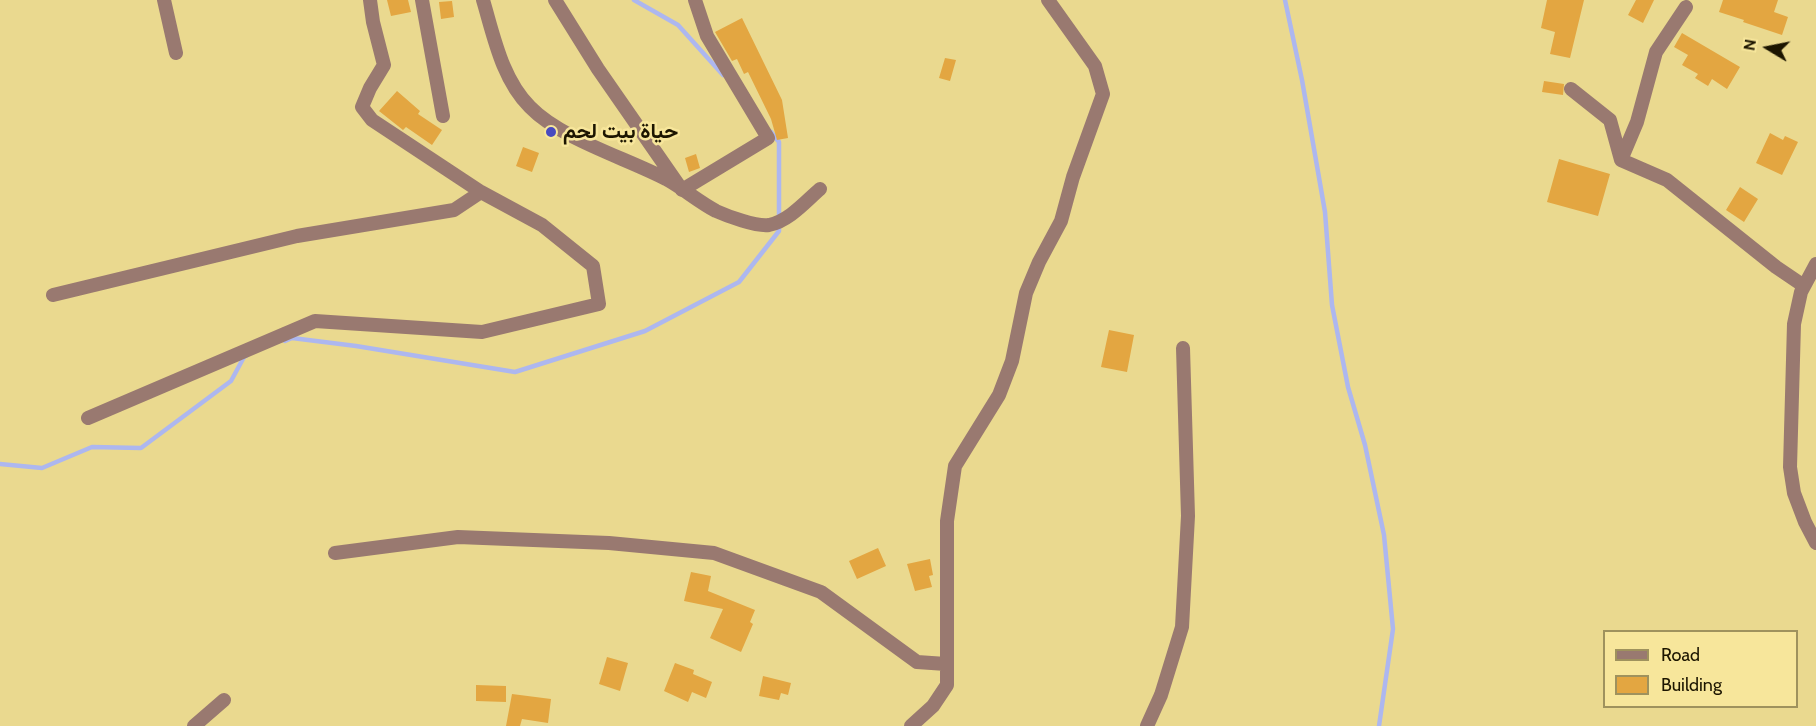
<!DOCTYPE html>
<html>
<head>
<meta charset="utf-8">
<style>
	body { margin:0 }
	#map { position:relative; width:1816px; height:726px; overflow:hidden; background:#ead98f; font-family:Cabin,sans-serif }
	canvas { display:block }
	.legend { position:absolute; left:1603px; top:630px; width:195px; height:78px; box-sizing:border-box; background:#f7e69b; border:2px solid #9f925d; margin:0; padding:8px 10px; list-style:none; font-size:18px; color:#1c1500 }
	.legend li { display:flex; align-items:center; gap:12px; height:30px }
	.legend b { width:30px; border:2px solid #9f925d }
	.north { position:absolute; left:1738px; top:18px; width:60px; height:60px; -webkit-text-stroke:4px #f7e69b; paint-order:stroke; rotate:280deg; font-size:16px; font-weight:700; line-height:24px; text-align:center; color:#1c1500 }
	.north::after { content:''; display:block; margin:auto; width:21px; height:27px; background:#1c1500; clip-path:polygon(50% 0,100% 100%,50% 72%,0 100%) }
</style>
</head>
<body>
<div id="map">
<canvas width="1816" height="726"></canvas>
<ul class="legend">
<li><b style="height:8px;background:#997970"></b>Road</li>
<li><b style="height:16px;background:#e3a641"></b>Building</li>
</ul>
<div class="north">N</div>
</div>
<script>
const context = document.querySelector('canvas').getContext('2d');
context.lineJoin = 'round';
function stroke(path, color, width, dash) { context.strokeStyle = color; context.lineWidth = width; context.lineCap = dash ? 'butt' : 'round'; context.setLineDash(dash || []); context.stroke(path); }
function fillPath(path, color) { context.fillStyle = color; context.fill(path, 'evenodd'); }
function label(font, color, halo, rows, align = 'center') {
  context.font = font + ' Cabin,Vazirmatn,sans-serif'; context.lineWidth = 5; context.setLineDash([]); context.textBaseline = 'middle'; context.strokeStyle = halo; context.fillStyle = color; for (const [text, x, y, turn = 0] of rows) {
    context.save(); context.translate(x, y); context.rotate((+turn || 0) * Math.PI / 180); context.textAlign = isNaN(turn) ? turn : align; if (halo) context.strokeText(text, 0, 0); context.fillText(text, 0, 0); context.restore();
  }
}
stroke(new Path2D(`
	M634 0 678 25 723 75
	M1285 0 1302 80 1325 212 1332 305 1348 387 1365 445 1384 535 1393 629 1379 726
	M285 341 292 338 356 346 515 372 645 331 739 282 779 231V142L771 132
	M0 464 42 468 92 447 141 448 231 381 244 357 246 356`), '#adb7ef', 4.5);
fillPath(new Path2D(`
	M387 0H408L411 12 391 16Z
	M1547 0H1584L1570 58 1550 54 1555 32 1541 28Z
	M1636 0H1654L1643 23 1628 15Z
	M1723 0H1778L1774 12 1788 17 1782 35 1743 22 1744 20 1719 12Z
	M452 1 454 17 441 19 439 2Z
	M742 18 782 100 788 138 777 140 771 119 748 72 744 74 737 59 732 61 715 32Z
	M1682 33 1740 67 1727 89 1712 79 1708 86 1695 78 1698 74 1682 65 1688 55 1674 47Z
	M945 58 956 60 950 81 939 78Z
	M1544 81 1564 84 1563 95 1542 92Z
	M397 91 420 111 418 114 442 130 432 145 406 127 403 130 379 111Z
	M1770 133 1783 140 1785 136 1798 142 1782 175 1756 163Z
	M523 147 539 153 532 172 516 166Z
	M696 154 700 168 689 172 685 158Z
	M1559 159 1610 174 1598 216 1547 202Z
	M1740 187 1758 199 1744 222 1726 210Z
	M1109 330 1134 335 1127 372 1101 367Z
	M878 548 886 566 857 579 849 561Z
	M930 559 933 575 929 576 932 587 915 591 907 564Z
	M691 572 711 576 708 591 755 610 750 622 753 624 741 652 710 638 723 609 684 601Z
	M607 657 628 663 620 691 599 684Z
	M675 663 694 670 693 674 712 682 706 698 692 692 688 702 664 691Z
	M763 676 791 683 788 695 781 693 779 700 759 696Z
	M476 685 506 686V702L476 701Z
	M512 694 551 699 548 723 522 719 520 726H506Z`), '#e3a641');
stroke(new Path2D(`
	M164 0 176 53
	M422 0 443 116
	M483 0C494 37 502 79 530 107 561 139 626 158 666 179 684 189 699 202 716 211 727 216 757 227 769 225 789 221 805 202 820 189
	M555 0 598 69 682 190 768 138 707 36 695 0
	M1686 7 1656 52 1637 122 1621 160 1667 180 1776 267 1804 286
	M1571 89 1610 120 1621 160
	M1816 264 1801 292 1794 324 1790 467 1794 493 1805 522 1816 543
	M53 295 297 236 454 210 481 192
	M88 418 315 321 482 332 599 304 593 266 542 225 481 192 372 120 362 107 370 88 384 65 373 22 370 0
	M335 553 458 537 609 543 714 553 821 592 917 662 946 664
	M194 726 224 700
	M911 726 933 706 947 685V521L955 466 999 395 1012 361 1026 293 1039 262 1061 221 1073 177 1103 94 1095 66 1048 0
	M1147 726 1161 695 1182 627 1188 516 1183 348`), '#997970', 14);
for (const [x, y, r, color] of [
	[551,132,6,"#484abf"]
]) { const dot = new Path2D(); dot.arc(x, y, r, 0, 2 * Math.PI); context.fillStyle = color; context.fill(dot); stroke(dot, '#f7e69b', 2); }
label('bold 21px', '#1c1500', '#f7e69b', [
	["حياة بيت لحم",563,132]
], 'left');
</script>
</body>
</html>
